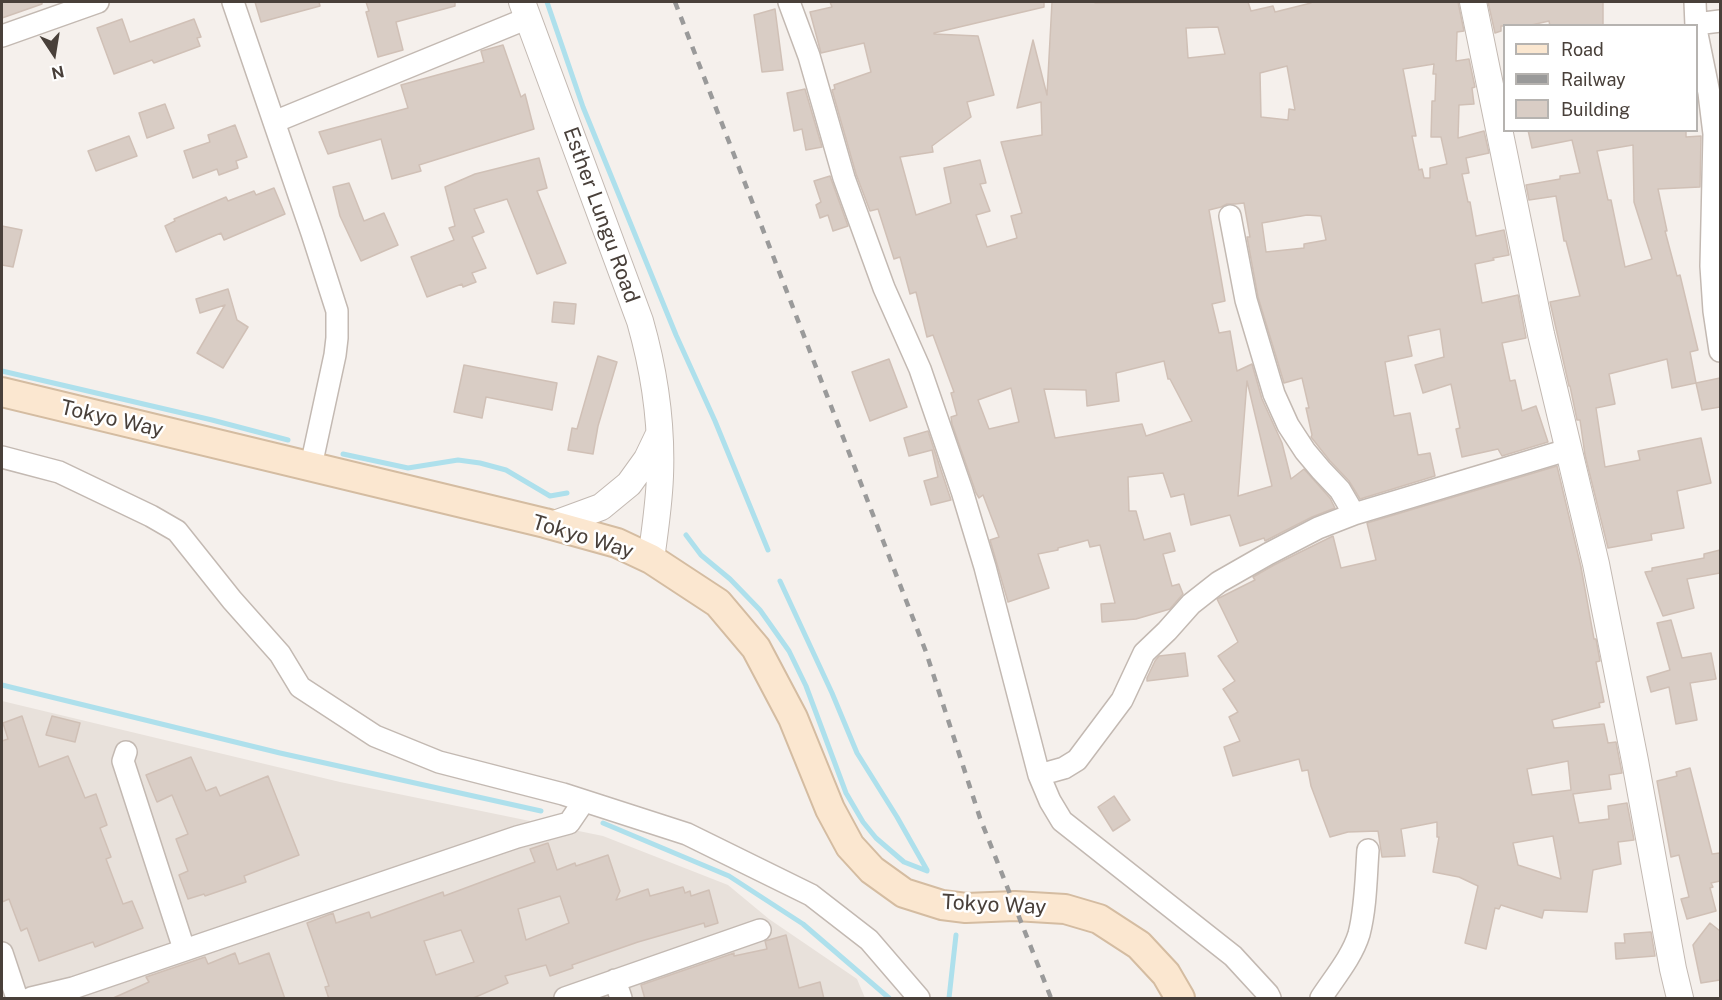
<!DOCTYPE html>
<html>
<head>
<meta charset="utf-8">
<style>
	body { margin:0 }
	#map { position:relative; width:1722px; height:1000px; overflow:hidden; background:#f5f0ec; font-family:"Public Sans",sans-serif }
	canvas { display:block }
	.frame { position:absolute; inset:0; border:3px solid #49403a; pointer-events:none }
	.legend { position:absolute; left:1503px; top:24px; width:195px; height:108px; box-sizing:border-box; background:#fff; border:2px solid #b6b3b0; margin:0; padding:8px 10px; list-style:none; font-size:18px; color:#49403a }
	.legend li { display:flex; align-items:center; gap:12px; height:30px }
	.legend b { width:30px; border:2px solid #b6b3b0 }
	.north { position:absolute; left:24px; top:24px; width:60px; height:60px; -webkit-text-stroke:4px #fff; paint-order:stroke; rotate:168deg; font-size:16px; font-weight:700; line-height:24px; text-align:center; color:#49403a }
	.north::after { content:''; display:block; margin:auto; width:21px; height:27px; background:#49403a; clip-path:polygon(50% 0,100% 100%,50% 72%,0 100%) }
</style>
</head>
<body>
<div id="map">
<canvas width="1722" height="1000"></canvas>
<div class="frame"></div>
<ul class="legend">
<li><b style="height:8px;background:#fbe7d0"></b>Road</li>
<li><b style="height:8px;background:#9a9a9a"></b>Railway</li>
<li><b style="height:16px;background:#d9cdc5"></b>Building</li>
</ul>
<div class="north">N</div>
</div>
<script>
const context = document.querySelector('canvas').getContext('2d');
context.lineJoin = 'round';
function fillPath(path, color) { context.fillStyle = color; context.fill(path, 'evenodd'); }
function stroke(path, color, width, dash) { context.strokeStyle = color; context.lineWidth = width; context.lineCap = dash ? 'butt' : 'round'; context.setLineDash(dash || []); context.stroke(path); }
function label(font, color, halo, rows, align = 'center') {
  context.font = font + ' "Public Sans",sans-serif'; context.lineWidth = 5; context.setLineDash([]); context.textBaseline = 'middle'; context.strokeStyle = halo; context.fillStyle = color; for (const [text, x, y, turn = 0] of rows) {
    context.save(); context.translate(x, y); context.rotate((+turn || 0) * Math.PI / 180); context.textAlign = isNaN(turn) ? turn : align; if (halo) context.strokeText(text, 0, 0); context.fillText(text, 0, 0); context.restore();
  }
}
fillPath(new Path2D(`
	M2 701 340 782 603 836 728 885 769 919 857 979 865 998H2Z`), '#e8e1db');
stroke(new Path2D(`
	M547 2 583 107 676 335 715 421 768 550
	M2 371 212 420 288 440
	M343 454 408 468 458 460 480 463 506 470 550 496 567 493
	M686 535 701 555 730 579 760 610 789 651 806 686 846 793 863 822 876 838 904 862 927 871
	M780 581 832 693 857 753 897 817 927 870
	M2 685 280 753 541 811
	M603 823 729 876 803 924 889 998
	M949 998 956 935`), '#aee0ec', 5);
const building = new Path2D(`
	M2 2H42V4L2 18Z
	M255 2H319L320 6 261 22Z
	M366 2H455V6L396 22 403 50 378 57 366 12 369 11Z
	M830 2H1044V7L934 33V34L978 36 994 95 967 102 971 117 932 146 933 152 900 157 916 215 951 203 944 168 980 160 986 183 980 184 990 211 976 215 987 247 1017 238 1011 216 1022 213 1001 142 1042 135 1041 102 1017 108 1033 40 1047 95 1052 2H1095V3L1248 2 1251 11 1273 6 1275 12 1311 3V2H1458L1464 31 1457 32 1456 61 1469 59 1475 87 1472 88 1474 104 1459 105 1458 138 1484 131 1489 153 1466 158 1469 173 1462 174 1468 202H1470L1476 236 1504 230 1509 255 1493 258 1494 260 1475 264 1482 303 1518 295 1526 338 1502 343 1510 381 1515 380 1522 411 1536 406 1548 442 1502 456 1498 449 1462 457 1456 429 1460 428 1451 384 1423 393 1415 365 1444 357 1440 329 1408 336 1412 356 1385 362 1394 416 1410 413 1418 455 1430 453 1435 476 1360 499 1349 481 1330 461 1311 437 1312 435 1306 408H1309L1302 378 1284 383 1258 297 1247 237H1250L1244 203 1235 204H1227L1221 207 1209 210 1225 301 1212 304 1219 333 1230 331 1237 371 1252 364 1262 399 1282 443 1291 479 1304 469 1330 498 1335 508 1312 517 1265 541 1264 538 1240 546 1230 515 1191 525 1184 494 1171 497 1163 473 1128 477 1129 511H1136L1144 540 1170 533 1175 551 1163 554 1172 586 1179 584 1183 594 1170 609 1136 619 1102 622 1101 604 1115 603 1100 545 1090 547 1088 540 1058 548V550L1038 554 1049 588 1008 602 990 540 999 537 983 495 979 498 976 493 952 424 951 417 957 415 951 393 954 392 933 335 927 337 916 292 910 294 900 257 894 259 878 209 870 211 856 174 832 90 835 89 834 85 871 72 864 43 821 53 810 12 832 7ZM1218 27 1225 54 1188 58 1186 28ZM1434 64 1433 74H1436L1435 101H1432L1431 137H1441L1447 164 1430 168V178H1424L1422 169 1419 170 1412 136H1416L1403 69ZM1287 66 1295 110 1289 109 1288 120 1261 117 1260 73ZM1307 215 1321 216 1326 240 1304 244V248L1266 252 1262 223ZM1164 361 1168 379H1170L1192 421 1146 436 1142 424 1055 438 1044 389 1086 390 1087 406 1119 401 1116 373ZM1247 381 1272 486 1238 496ZM1011 388 1019 422 989 429 978 400Z
	M1488 2H1603V26H1550L1549 21 1527 26H1501V31L1495 33Z
	M775 9 783 70 762 72 754 15Z
	M122 19 130 42 194 19 201 37 197 38 200 46 154 63 152 60 114 74 97 28Z
	M503 45 521 97 525 94 534 129 419 165 421 171 392 179 381 139 328 154 319 132 408 108 401 85 484 62 481 51Z
	M805 89 822 147 806 150 802 129 794 131 787 93Z
	M165 104 174 128 147 138 139 113Z
	M235 125 247 157 236 161 238 168 219 175 217 169 193 178 184 151 210 142 208 135Z
	M1528 130H1686V137L1701 136 1700 187 1658 189 1667 231H1665L1677 276 1680 275 1698 350 1690 352 1696 383 1672 388 1667 359 1609 374 1615 404 1596 408 1605 467 1640 460 1638 451 1701 438 1711 483 1677 491 1684 528 1651 534 1652 540 1608 548 1585 455 1580 420H1577L1570 386H1569L1550 302 1580 296 1566 241H1564L1556 196 1529 200 1526 185 1560 179V176L1580 173 1572 140 1532 148ZM1633 145 1634 202 1652 259 1625 267 1611 200H1608L1597 151Z
	M129 136 137 156 96 171 88 151Z
	M539 158 547 188 537 191 566 263 537 274 507 199 474 209 484 232 472 237 486 268 472 273 476 282 463 287 462 284 427 297 411 257 454 240 449 228 455 226 445 187 475 174Z
	M830 176 848 226 833 231 828 215 820 218 816 205 821 202 814 181Z
	M349 183 364 221 384 213 398 245 361 261 340 216 333 187Z
	M274 188 285 214 224 240 221 233 176 252 165 226 175 221 174 219 226 197 228 201 254 191 256 195Z
	M2 226 22 230 13 267 2 265Z
	M228 289 237 320 248 327 223 368 197 353 225 305 200 313 196 299Z
	M554 302 576 304 574 324 552 322Z
	M598 356 617 362 598 426 593 454 568 450 572 428 577 429Z
	M889 359 907 407 870 421 852 372Z
	M464 365 557 383 552 410 486 397 482 418 454 412Z
	M1720 378V407L1702 410 1696 383Z
	M928 431 951 500 931 505 924 481 938 477 932 450 909 456 904 438Z
	M1557 466 1581 567 1594 639H1596L1600 661 1596 662 1604 702 1599 703 1600 707 1552 720 1554 728 1604 724 1608 743 1616 742 1622 773 1609 775 1611 789 1573 794 1579 823 1609 819 1608 806 1627 803 1634 840 1618 842 1621 864 1593 870 1587 912 1544 910 1542 918 1501 905 1499 909 1495 908 1486 949 1465 943 1478 886 1459 877 1433 872 1439 837H1437V822L1401 829 1405 856 1382 857 1378 831 1348 832 1330 837 1311 786 1308 770 1302 771 1299 759 1233 776 1224 747 1240 741 1229 717 1238 712 1223 689 1235 681 1218 656 1238 642 1217 599 1255 580 1253 577 1274 565 1333 536 1341 568 1376 560 1367 523ZM1568 761 1571 790 1532 795 1527 769ZM1553 836 1561 879 1518 865 1513 843Z
	M1720 550V573L1687 579 1694 608 1663 616 1645 572 1652 571V568L1704 558V554Z
	M1671 620 1682 658 1711 653 1716 679 1690 683 1697 720 1676 724 1669 687 1651 692 1647 677 1670 670 1657 623Z
	M1185 653 1188 676 1147 681V678L1155 661 1159 656Z
	M22 716 39 767 68 756 85 798 96 794 107 825 100 828 111 857 106 859 123 904 132 901 143 928 95 947 93 942 39 961 27 928 21 931 9 899 2 902V741L8 739 3 723Z
	M52 716 80 723 75 742 46 735Z
	M191 757 206 791 216 787 220 796 268 776 299 855 244 876 246 882 205 896 204 894 188 899 179 875 188 871 176 839 188 834 172 795 157 802 146 775Z
	M1690 768 1712 854 1720 853V881L1711 883 1713 887 1710 888 1716 911 1687 919 1681 899 1689 897 1679 855 1671 857 1657 781 1677 776 1676 772Z
	M1114 796 1130 820 1113 831 1098 807Z
	M548 843 557 870 575 863 576 866 608 855 620 891 616 900 648 889 650 896 683 887 685 893 690 891 691 896 709 890 718 923 705 927 704 923 638 942 572 965 573 968 550 976 546 965 505 976 508 983 471 999H329L325 987 329 986 307 923 333 913 336 923 369 912 371 918 443 892 444 896 535 862 530 849ZM560 896 569 923 526 940 518 909ZM461 930 474 962 436 975 424 941Z
	M1710 923 1720 931V980L1701 983 1693 945Z
	M1651 932 1655 956 1616 959 1615 943H1625L1624 934Z
	M786 935 799 988 820 982 824 999H645L641 985 734 953V956L767 949 765 941Z
	M235 953 239 964 269 953 285 999H111L149 982 146 977 205 957 208 964Z`);
fillPath(building, '#d9cdc5');
stroke(building, '#d0c0b6', 1.5);
const minor = new Path2D(`
	M233 2 312 233 337 311V338L335 355 311 466
	M789 2 809 56 844 178 884 288 920 369 962 491 985 567 1039 775 1050 801 1062 821 1233 956 1268 994 1270 998
	M1695 2 1696 26
	M1696 24 1720 21
	M1696 29 1709 93 1714 134 1711 266 1714 311 1720 351
	M2 36 98 2
	M274 122 528 18
	M1230 216 1246 300 1274 394 1288 425 1305 451 1321 470 1340 490 1354 514
	M2 457 59 472 151 516 177 531 232 600 280 654 300 687 375 736 439 762 563 794 687 834 811 895 869 940 919 998
	M126 752 123 761 184 949
	M1039 775 1064 768 1077 760 1122 700 1144 653 1167 631 1191 604 1219 582 1268 554 1318 528 1354 514 1567 450
	M2 953 17 998
	M615 980 621 998
	M31 998 73 988 517 837 569 823 584 801
	M565 998 760 930
	M1321 998C1334 978 1352 957 1359 934 1366 907 1366 877 1368 850`);
const tertiary = new Path2D(`
	M522 2 640 321C654 370 662 425 660 476 659 504 655 531 651 559
	M1473 2 1541 334 1596 564 1635 761 1673 969 1680 998
	M552 525 601 507 629 484 647 459 659 434`);
const secondary = new Path2D(`
	M2 392 545 523 617 543 651 559 718 603 756 648 793 718 830 809 850 846 872 870 904 893 942 905 966 908 1015 906 1065 909 1099 919 1139 945 1166 974 1180 998`);
stroke(minor, '#c3b9b2', 24);
stroke(tertiary, '#c3b9b2', 28);
stroke(secondary, '#d4bca1', 32);
stroke(minor, '#fff', 21);
stroke(tertiary, '#fff', 26);
stroke(secondary, '#fbe7d0', 28);
stroke(new Path2D(`
	M675 2 926 652 980 818 1051 998`), '#9a9a9a', 4.5, [8, 8]);
label('21px', '#49403a', '#fff', [
	["Esther Lungu Road",601,215,70],
	["Tokyo Way",112,419,13],
	["Tokyo Way",583,537,17],
	["Tokyo Way",994,905,3]
]);
</script>
</body>
</html>
